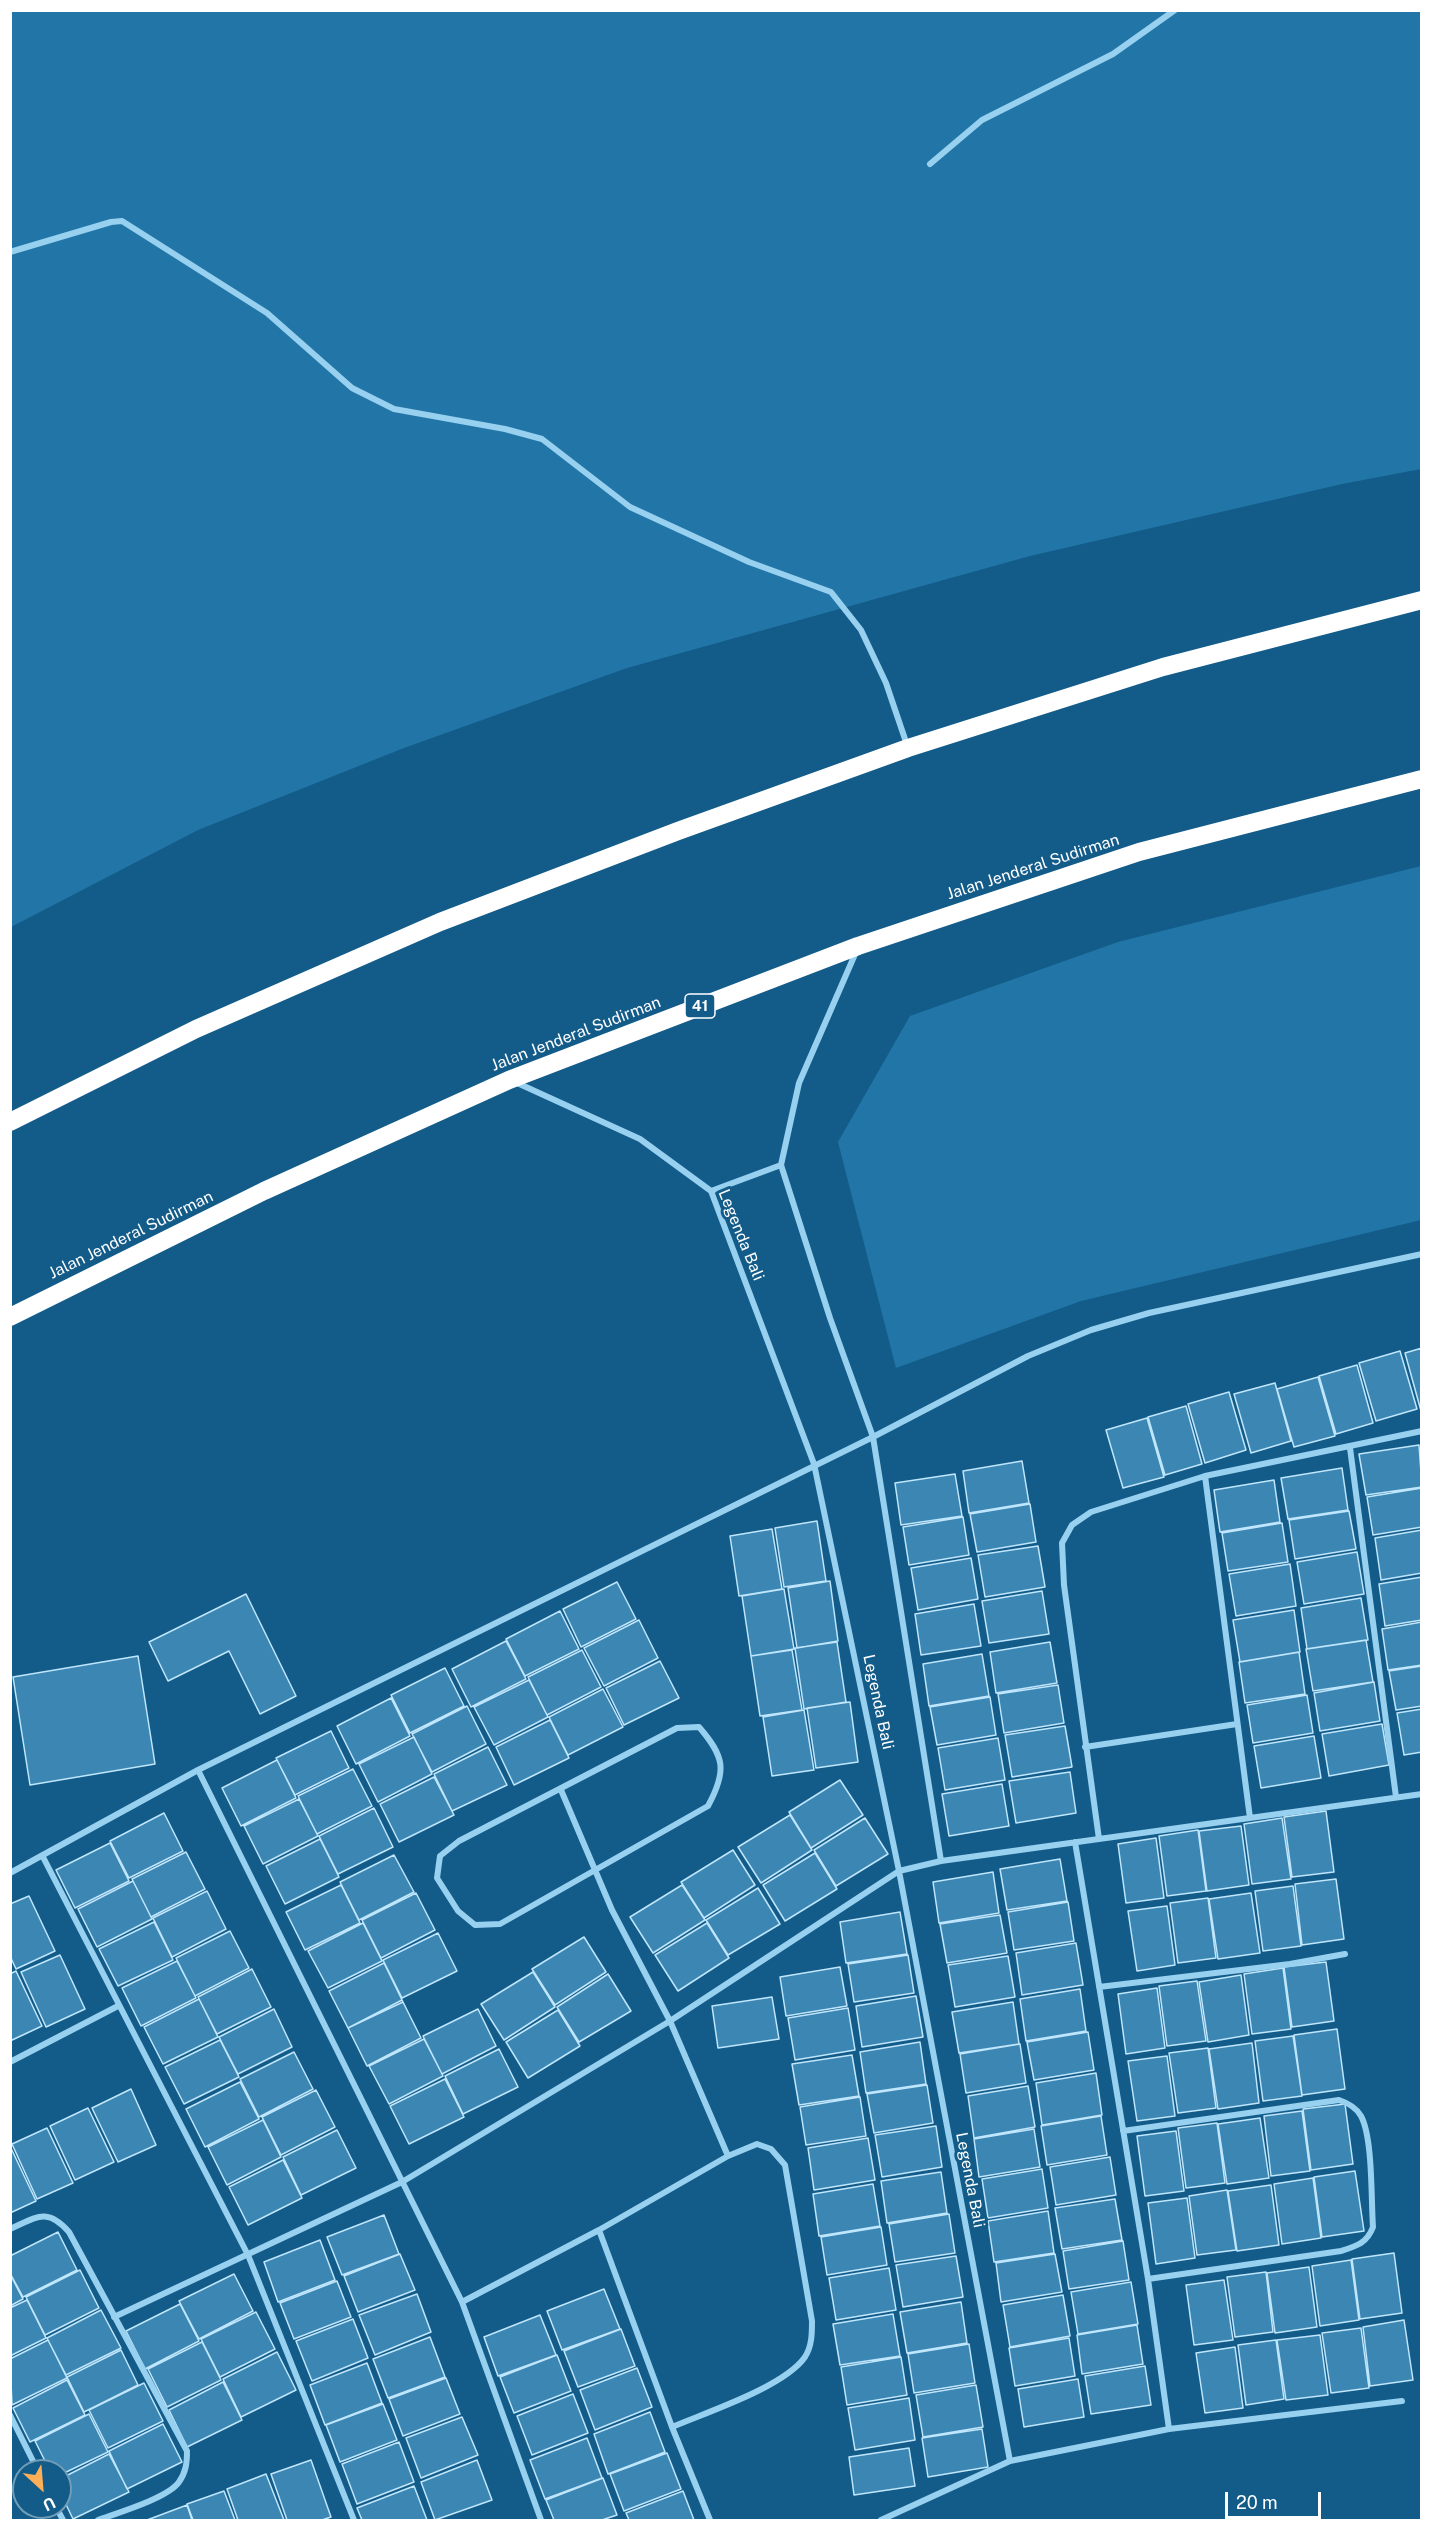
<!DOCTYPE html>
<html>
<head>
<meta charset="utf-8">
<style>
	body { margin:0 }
	#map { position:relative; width:1432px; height:2531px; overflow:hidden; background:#135c89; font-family:"Public Sans",sans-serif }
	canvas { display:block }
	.frame { position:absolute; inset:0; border:12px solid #fff; pointer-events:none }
	.north { position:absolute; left:12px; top:2459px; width:60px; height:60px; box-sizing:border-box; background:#135c89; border:2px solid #719db8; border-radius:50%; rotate:154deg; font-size:16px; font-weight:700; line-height:24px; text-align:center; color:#fff }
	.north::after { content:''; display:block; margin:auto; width:21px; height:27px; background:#ffaf57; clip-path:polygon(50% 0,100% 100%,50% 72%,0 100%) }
	.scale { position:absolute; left:1225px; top:2492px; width:96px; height:27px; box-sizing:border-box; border:3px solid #fff; border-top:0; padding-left:8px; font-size:18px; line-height:21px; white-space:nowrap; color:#fff; -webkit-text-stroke:4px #135c89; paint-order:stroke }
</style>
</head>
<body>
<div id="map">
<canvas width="1432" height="2531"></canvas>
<div class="frame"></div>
<div class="north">U</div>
<div class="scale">20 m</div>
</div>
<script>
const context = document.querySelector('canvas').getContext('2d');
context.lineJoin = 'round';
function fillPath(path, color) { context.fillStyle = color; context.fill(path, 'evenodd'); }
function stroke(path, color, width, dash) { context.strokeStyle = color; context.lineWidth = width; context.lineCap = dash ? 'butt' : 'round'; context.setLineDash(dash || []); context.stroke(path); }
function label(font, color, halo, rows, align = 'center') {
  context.font = font + ' "Public Sans",sans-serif'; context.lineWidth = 6; context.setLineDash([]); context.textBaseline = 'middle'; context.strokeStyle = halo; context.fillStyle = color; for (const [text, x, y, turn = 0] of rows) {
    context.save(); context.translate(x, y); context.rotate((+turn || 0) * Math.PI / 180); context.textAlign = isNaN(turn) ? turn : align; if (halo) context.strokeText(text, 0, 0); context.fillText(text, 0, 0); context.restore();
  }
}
fillPath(new Path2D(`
	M11 11H1421V469L1342 484 1030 556 627 668 404 748 198 830 11 927Z
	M1421 866V1220L1081 1301 896 1368 838 1142 910 1016 1118 942Z`), '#2276a7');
const building = new Path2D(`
	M1422 1348V1411H1421L1405 1353Z
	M1400 1351 1417 1409 1376 1421 1359 1363Z
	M1357 1365 1373 1423 1336 1434 1319 1376Z
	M1318 1377 1335 1436 1294 1447 1277 1389Z
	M1275 1383 1291 1441 1251 1453 1234 1394Z
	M1229 1392 1246 1450 1205 1463 1188 1404Z
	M1186 1406 1202 1464 1165 1475 1148 1417Z
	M1147 1418 1164 1477 1123 1488 1106 1430Z
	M1419 1445 1422 1487 1366 1495 1359 1454Z
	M1022 1461 1029 1503 969 1513 963 1471Z
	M1342 1468 1348 1510 1288 1519 1281 1478Z
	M955 1474 962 1516 901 1525 895 1483Z
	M1274 1480 1280 1522 1220 1532 1214 1490Z
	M1422 1488V1527L1373 1535 1367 1497Z
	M1030 1504 1036 1542 977 1552 970 1514Z
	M1349 1511 1356 1549 1295 1559 1289 1520Z
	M963 1517 969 1555 909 1565 903 1527Z
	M817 1521 826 1581 784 1587 775 1528Z
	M1282 1523 1288 1562 1228 1571 1222 1533Z
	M772 1529 782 1589 739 1596 730 1536Z
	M1422 1530V1573L1381 1580 1375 1538Z
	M1038 1546 1045 1587 985 1597 978 1555Z
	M1357 1552 1364 1594 1304 1604 1297 1562Z
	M971 1558 978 1599 918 1610 911 1568Z
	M1290 1564 1296 1606 1236 1616 1229 1574Z
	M1422 1577V1620L1385 1626 1379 1584Z
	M830 1581 838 1641 797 1648 788 1588Z
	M617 1582 636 1619 581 1647 563 1609Z
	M784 1589 794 1649 751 1656 742 1596Z
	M1042 1591 1049 1634 989 1643 982 1601Z
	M246 1594 296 1696 260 1714 229 1651 168 1681 149 1642Z
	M1361 1598 1368 1640 1307 1649 1301 1608Z
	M974 1604 981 1646 921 1655 915 1614Z
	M1294 1610 1300 1652 1240 1662 1233 1620Z
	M560 1611 579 1649 525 1676 506 1639Z
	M639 1620 658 1658 604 1686 584 1648Z
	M1422 1622V1665L1388 1670 1382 1629Z
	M1366 1640 1373 1682 1313 1691 1306 1649Z
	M506 1641 526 1679 471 1707 452 1669Z
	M837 1642 846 1702 804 1709 795 1648Z
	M1050 1642 1057 1683 996 1693 990 1652Z
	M582 1650 601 1687 547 1715 528 1677Z
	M792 1650 802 1710 760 1716 751 1656Z
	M1299 1652 1305 1694 1245 1703 1239 1662Z
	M982 1654 989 1696 929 1706 923 1664Z
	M138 1656 155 1764 30 1785 13 1677Z
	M660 1661 679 1698 624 1725 606 1688Z
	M1422 1666V1706L1396 1710 1389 1671Z
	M445 1668 464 1706 410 1733 391 1695Z
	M529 1680 548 1717 494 1745 474 1707Z
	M1374 1682 1380 1721 1320 1731 1314 1693Z
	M1058 1685 1064 1723 1004 1733 998 1694Z
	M603 1689 623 1727 568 1755 549 1717Z
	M1307 1695 1313 1733 1253 1743 1247 1705Z
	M990 1697 996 1735 937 1745 930 1707Z
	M391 1698 410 1736 356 1764 337 1726Z
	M850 1702 858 1762 816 1768 807 1708Z
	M467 1706 486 1744 432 1772 412 1734Z
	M1422 1709V1752L1404 1755 1397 1713Z
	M804 1710 814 1770 772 1776 763 1717Z
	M550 1720 569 1758 514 1785 496 1747Z
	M1382 1724 1389 1765 1329 1776 1322 1734Z
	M1065 1726 1072 1767 1012 1777 1005 1735Z
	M331 1731 349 1768 295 1795 276 1758Z
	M1314 1736 1321 1778 1261 1788 1254 1746Z
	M414 1737 432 1774 378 1802 359 1764Z
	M998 1738 1005 1780 945 1790 938 1748Z
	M488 1747 507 1785 452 1811 434 1774Z
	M277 1760 296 1798 241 1826 222 1788Z
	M353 1769 372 1806 317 1834 298 1796Z
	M1070 1772 1076 1813 1016 1823 1009 1781Z
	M434 1777 454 1815 399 1842 380 1804Z
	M840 1780 863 1815 811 1848 789 1812Z
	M1002 1784 1009 1826 949 1836 942 1794Z
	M299 1799 318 1836 263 1864 244 1826Z
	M374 1808 393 1847 338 1874 319 1836Z
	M1326 1811 1334 1872 1292 1877 1284 1817Z
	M164 1813 183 1851 129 1878 110 1841Z
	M790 1815 812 1850 761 1883 738 1847Z
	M865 1818 888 1854 836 1886 814 1850Z
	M1282 1818 1291 1879 1252 1884 1244 1824Z
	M1241 1826 1249 1885 1207 1891 1199 1831Z
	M1198 1830 1206 1891 1167 1896 1159 1836Z
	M1156 1838 1164 1898 1126 1903 1118 1844Z
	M320 1839 339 1877 285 1904 266 1866Z
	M110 1843 129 1881 75 1908 56 1870Z
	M733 1850 755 1885 704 1918 681 1882Z
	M186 1852 205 1889 151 1917 132 1879Z
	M815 1853 837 1889 785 1921 763 1885Z
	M394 1855 414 1892 359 1920 340 1882Z
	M1060 1859 1067 1901 1007 1910 1000 1869Z
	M993 1872 999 1913 939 1923 933 1882Z
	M1336 1879 1344 1939 1302 1945 1295 1884Z
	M133 1881 152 1919 97 1947 78 1909Z
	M341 1885 360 1923 305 1950 286 1912Z
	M682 1885 705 1920 653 1953 630 1917Z
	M1293 1886 1301 1946 1263 1951 1255 1891Z
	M758 1888 780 1924 728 1955 706 1920Z
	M207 1891 226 1929 172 1957 153 1918Z
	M416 1893 435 1930 381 1958 362 1920Z
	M1251 1893 1260 1953 1218 1959 1209 1899Z
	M29 1896 55 1951 16 1969 10 1956V1904Z
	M1208 1898 1216 1958 1178 1963 1170 1903Z
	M1068 1902 1074 1941 1014 1950 1008 1912Z
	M1167 1906 1175 1965 1137 1971 1128 1911Z
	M900 1912 907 1954 846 1963 840 1922Z
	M1000 1915 1007 1953 947 1963 940 1924Z
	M154 1922 173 1960 118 1986 99 1949Z
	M363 1923 382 1961 328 1988 308 1951Z
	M707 1923 729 1958 678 1991 655 1955Z
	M230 1931 249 1968 195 1996 176 1958Z
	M438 1933 457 1971 402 1998 383 1960Z
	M584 1937 606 1972 555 2005 532 1969Z
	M1076 1943 1083 1985 1022 1995 1016 1953Z
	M60 1955 85 2009 46 2027 21 1972Z
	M908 1955 914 1993 854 2002 848 1964Z
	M1008 1956 1015 1997 955 2007 948 1965Z
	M177 1961 196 1998 141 2026 122 1988Z
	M1326 1962 1334 2021 1292 2027 1284 1967Z
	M384 1963 403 2002 348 2028 329 1991Z
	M840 1967 847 2006 786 2016 780 1977Z
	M1283 1968 1291 2029 1252 2034 1244 1974Z
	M252 1969 271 2007 217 2034 198 1997Z
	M16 1971 42 2026 10 2041V1974Z
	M533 1972 555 2007 504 2040 481 2004Z
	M608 1974 631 2011 579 2042 557 2007Z
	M1241 1975 1249 2035 1208 2042 1199 1982Z
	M1197 1981 1206 2041 1167 2046 1159 1986Z
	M1157 1988 1165 2048 1126 2054 1118 1994Z
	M1080 1989 1086 2031 1026 2041 1020 1999Z
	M916 1996 923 2037 862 2047 856 2006Z
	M772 1997 779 2039 718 2048 712 2006Z
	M199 1999 218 2037 163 2064 144 2027Z
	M402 2000 421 2038 367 2066 348 2028Z
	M1013 2002 1019 2044 959 2053 952 2012Z
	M848 2008 855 2050 795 2060 788 2018Z
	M274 2009 292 2047 238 2074 219 2037Z
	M478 2009 496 2046 442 2074 423 2036Z
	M558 2010 580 2046 528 2078 506 2042Z
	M1337 2029 1345 2089 1302 2095 1294 2035Z
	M1088 2032 1094 2070 1034 2080 1027 2042Z
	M1293 2036 1302 2096 1263 2101 1255 2041Z
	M424 2039 443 2076 389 2104 369 2066Z
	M220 2040 239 2077 184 2104 165 2067Z
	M920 2042 926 2084 866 2093 860 2052Z
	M1252 2043 1259 2103 1218 2109 1209 2049Z
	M1020 2044 1026 2083 966 2093 960 2054Z
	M1208 2048 1216 2108 1178 2113 1169 2053Z
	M499 2049 518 2087 463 2114 445 2076Z
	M294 2052 313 2089 259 2117 240 2079Z
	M852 2055 859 2096 799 2105 792 2064Z
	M1167 2056 1175 2116 1137 2121 1128 2061Z
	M1096 2073 1102 2115 1042 2125 1036 2083Z
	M445 2079 464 2117 409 2144 390 2106Z
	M240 2082 259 2119 205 2147 186 2109Z
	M927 2085 933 2123 874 2133 867 2094Z
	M1028 2086 1035 2127 974 2138 968 2096Z
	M131 2089 156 2145 118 2162 92 2108Z
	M316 2090 335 2127 281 2155 262 2117Z
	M860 2097 866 2136 806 2145 800 2107Z
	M1345 2104 1353 2164 1311 2170 1303 2109Z
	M88 2108 114 2162 75 2180 50 2126Z
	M1302 2111 1310 2171 1271 2176 1264 2116Z
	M1101 2116 1107 2155 1047 2165 1041 2126Z
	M1260 2118 1269 2178 1227 2184 1218 2124Z
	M263 2120 281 2157 227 2185 208 2147Z
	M1217 2123 1225 2183 1186 2188 1178 2128Z
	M936 2126 942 2167 882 2177 875 2135Z
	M47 2128 73 2183 37 2199 12 2144Z
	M1034 2129 1040 2167 979 2177 974 2139Z
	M337 2130 356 2168 301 2195 283 2157Z
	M1176 2131 1184 2191 1145 2196 1137 2136Z
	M868 2138 875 2180 814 2190 808 2148Z
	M10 2146 36 2201 10 2213Z
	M1110 2157 1116 2195 1056 2205 1050 2167Z
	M283 2160 302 2198 248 2225 229 2187Z
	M1042 2169 1048 2208 988 2218 982 2179Z
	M1355 2171 1364 2231 1322 2237 1314 2177Z
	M941 2172 947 2213 887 2223 881 2181Z
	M1313 2178 1321 2238 1282 2244 1274 2184Z
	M873 2184 880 2226 819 2236 813 2194Z
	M1271 2185 1279 2245 1237 2251 1228 2191Z
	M1227 2190 1236 2250 1197 2255 1189 2196Z
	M1187 2198 1195 2258 1156 2264 1148 2203Z
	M1115 2199 1122 2240 1062 2249 1055 2208Z
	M1048 2211 1054 2253 994 2262 988 2221Z
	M949 2214 955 2253 895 2262 889 2224Z
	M384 2215 399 2254 342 2275 327 2237Z
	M881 2227 887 2265 827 2275 821 2237Z
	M58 2232 77 2270 23 2297 10 2273V2256Z
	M320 2240 335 2280 278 2302 264 2262Z
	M1123 2241 1129 2280 1069 2289 1063 2251Z
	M1394 2253 1402 2313 1360 2319 1352 2259Z
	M400 2254 415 2290 358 2312 344 2276Z
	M1055 2254 1062 2292 1001 2302 996 2263Z
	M956 2256 963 2297 903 2307 896 2265Z
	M1351 2260 1359 2320 1320 2326 1312 2266Z
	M1309 2267 1317 2327 1275 2333 1267 2273Z
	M889 2268 896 2310 836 2320 829 2278Z
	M80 2270 99 2308 45 2335 26 2297Z
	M1266 2272 1273 2332 1235 2337 1227 2277Z
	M10 2274 23 2299 10 2306Z
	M234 2274 253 2311 199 2339 179 2301Z
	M1224 2280 1233 2340 1194 2345 1186 2285Z
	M337 2281 351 2317 294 2339 280 2303Z
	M1131 2282 1138 2324 1078 2334 1071 2292Z
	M604 2289 620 2329 562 2350 547 2311Z
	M417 2294 431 2332 375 2355 359 2315Z
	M1063 2295 1070 2336 1010 2347 1003 2305Z
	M27 2300 46 2338 10 2356V2308Z
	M961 2302 967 2343 907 2353 900 2312Z
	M180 2304 199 2341 145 2369 126 2331Z
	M101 2310 121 2348 66 2375 47 2338Z
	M256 2312 275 2349 220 2377 201 2339Z
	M893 2314 900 2356 840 2365 833 2324Z
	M540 2315 556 2355 498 2376 484 2337Z
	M353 2319 368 2358 312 2381 296 2341Z
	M1404 2320 1413 2380 1370 2386 1363 2327Z
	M1137 2325 1143 2364 1082 2374 1077 2335Z
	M1361 2328 1369 2388 1331 2393 1322 2333Z
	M621 2329 635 2366 578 2387 564 2351Z
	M1320 2335 1328 2395 1286 2400 1277 2340Z
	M430 2337 445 2377 388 2398 373 2359Z
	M1069 2338 1075 2376 1015 2386 1009 2348Z
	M48 2340 67 2378 12 2405 10 2359Z
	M1276 2340 1284 2399 1246 2405 1238 2345Z
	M202 2342 221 2380 167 2407 148 2369Z
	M969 2344 975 2383 914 2393 908 2354Z
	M1235 2347 1243 2408 1205 2413 1196 2353Z
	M121 2350 138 2385 84 2412 67 2377Z
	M277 2352 296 2390 241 2417 223 2379Z
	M557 2355 571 2391 514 2413 500 2377Z
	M901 2357 907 2395 847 2405 841 2367Z
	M367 2363 382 2403 325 2425 310 2385Z
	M1145 2366 1151 2405 1091 2414 1085 2376Z
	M637 2368 652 2407 595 2430 580 2390Z
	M446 2378 460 2414 403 2436 389 2399Z
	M1078 2379 1084 2417 1024 2427 1018 2389Z
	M67 2380 85 2415 30 2442 13 2408Z
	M223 2382 242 2420 187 2447 169 2410Z
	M144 2383 163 2421 108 2448 89 2410Z
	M976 2385 983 2427 923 2437 916 2395Z
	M573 2394 588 2433 532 2455 517 2416Z
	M909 2398 915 2440 855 2450 848 2408Z
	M383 2404 397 2440 340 2462 326 2425Z
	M650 2412 665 2452 608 2474 594 2434Z
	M89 2414 108 2452 60 2475V2471H50L35 2441Z
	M462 2417 478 2455 421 2478 406 2438Z
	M163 2424 182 2462 127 2489 109 2451Z
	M982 2429 988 2467 928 2477 922 2438Z
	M587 2438 602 2478 545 2499 530 2460Z
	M399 2442 414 2482 357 2504 342 2464Z
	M909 2448 915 2486 854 2495 849 2457Z
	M667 2453 681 2489 624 2511 610 2474Z
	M109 2454 129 2492 73 2519 60 2492V2479Z
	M311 2460 331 2517 322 2520H287L271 2474Z
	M477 2460 492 2500 435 2520 421 2482Z
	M266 2474 284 2520H238L227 2489Z
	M603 2478 617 2515 602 2520H554L546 2500Z
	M414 2486 427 2520H362L357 2508Z
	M224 2491 235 2520H193L187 2504Z
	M683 2491 694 2520H629L626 2513Z
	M187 2505 192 2520H147Z`);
fillPath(building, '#3b86b2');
stroke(building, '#bfe6fc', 1.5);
stroke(new Path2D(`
	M930 164 982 120 1113 54 1175 10
	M10 252 111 222 122 221 267 313 352 388 394 409 505 429 542 439 630 507 749 562 831 592 861 630 886 683 907 745
	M856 952 799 1083 781 1165 830 1318 873 1437 941 1861
	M515 1082 640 1139 711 1191 814 1464 899 1871 1010 2461
	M711 1191 781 1165
	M1350 1448 1396 1797
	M1205 1476 1250 1818
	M699 1727C725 1757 727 1771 708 1806L500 1924 475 1925 458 1911 437 1878 440 1856 459 1841 677 1728Z
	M1085 1747 1237 1724
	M198 1770 462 2302 541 2520
	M561 1790 612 1910 670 2021 728 2156
	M1099 1839 1064 1585 1062 1543 1072 1525 1091 1512 1205 1476 1422 1431
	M1075 1842 1148 2279 1169 2429
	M43 1857 248 2255 354 2520
	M10 1873 198 1770 873 1437 1028 1356 1091 1330 1149 1313 1422 1254
	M1099 1987 1290 1964 1345 1954
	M10 2062 118 2006
	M1123 2131 1339 2100C1348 2103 1356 2107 1361 2116 1373 2138 1371 2200 1373 2227 1367 2243 1357 2246 1341 2251L1148 2279
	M10 2229C37 2217 47 2207 69 2232L187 2451C187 2463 186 2472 179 2482 168 2498 117 2513 98 2520
	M599 2230 672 2427 710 2520
	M462 2302 599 2230 728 2156 757 2144 771 2149 785 2165 812 2321C812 2333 812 2346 805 2357 784 2387 707 2412 672 2427
	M114 2317 402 2182 670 2021 899 1871 941 1861 1422 1794
	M10 2415 38 2471
	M56 2507 63 2520
	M881 2520 1010 2461 1169 2429 1402 2401`), '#98d0f0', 6);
stroke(new Path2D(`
	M10 1122 196 1029 440 922 678 831 908 748 1163 667 1422 600
	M10 1317 264 1191 509 1080 858 946 1139 852 1422 779`), '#fff', 18);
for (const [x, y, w] of [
	[700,1006,30]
]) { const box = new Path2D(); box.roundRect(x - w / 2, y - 12, w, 24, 4.5); context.fillStyle = '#135c89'; context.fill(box); stroke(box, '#fff', 1.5); }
label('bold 15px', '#fff', null, [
	["41",700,1006]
]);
label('16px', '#fff', '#135c89', [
	["Jalan Jenderal Sudirman",1033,867,-18],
	["Jalan Jenderal Sudirman",576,1034,-21],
	["Jalan Jenderal Sudirman",131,1235,-26],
	["Legenda Bali",741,1235,68],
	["Legenda Bali",878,1702,78],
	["Legenda Bali",970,2180,79]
]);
</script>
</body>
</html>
